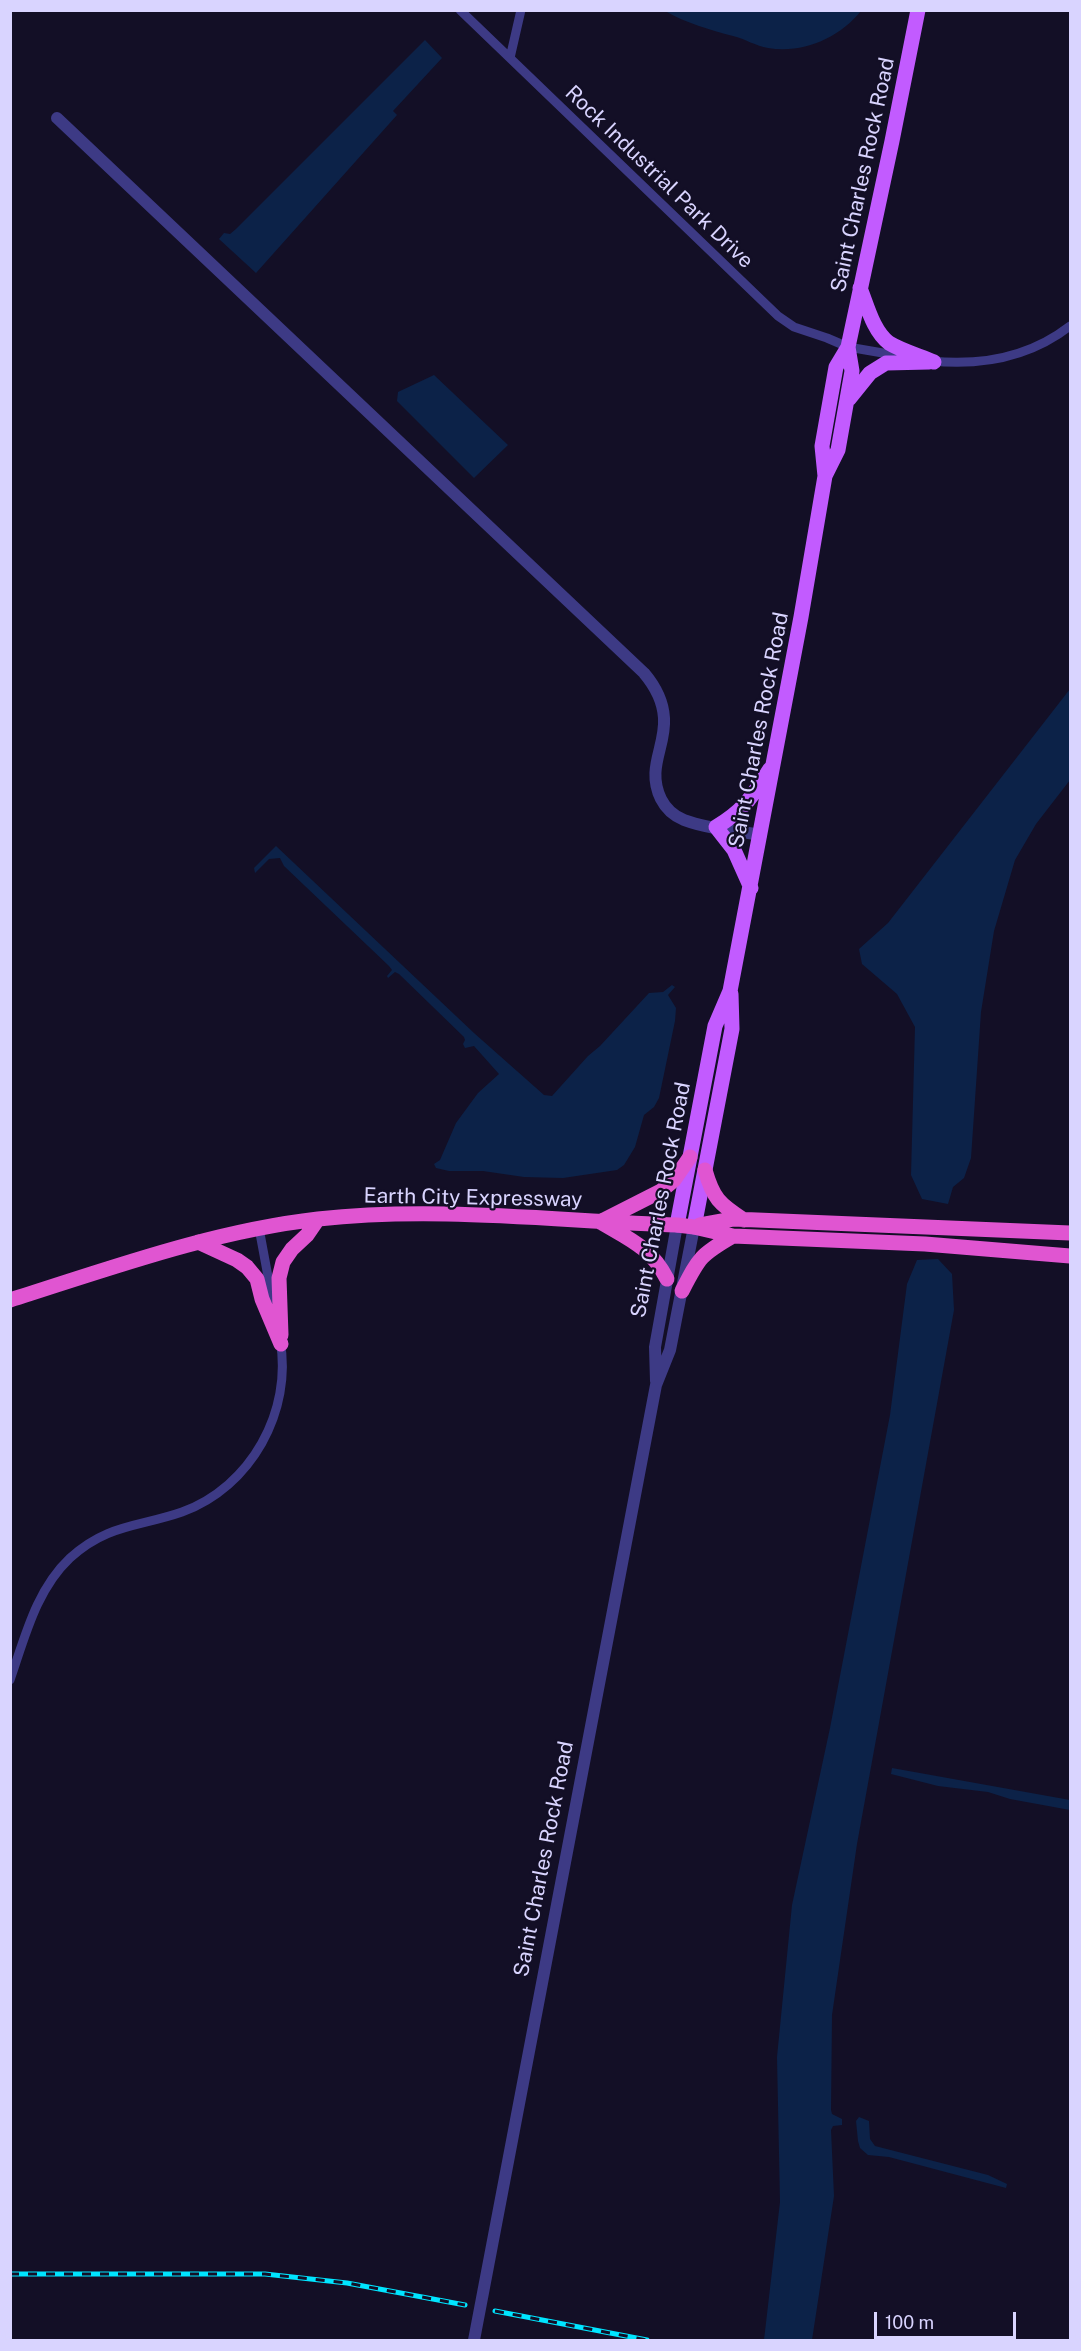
<!DOCTYPE html>
<html>
<head>
<meta charset="utf-8">
<style>
	body { margin:0 }
	#map { position:relative; width:1081px; height:2351px; overflow:hidden; background:#130f26; font-family:"Public Sans",sans-serif }
	canvas { display:block }
	.frame { position:absolute; inset:0; border:12px solid #d9d4ff; pointer-events:none }
	.scale { position:absolute; left:874px; top:2312px; width:142px; height:27px; box-sizing:border-box; border:3px solid #d9d4ff; border-top:0; padding-left:8px; font-size:18px; line-height:21px; white-space:nowrap; color:#d9d4ff; -webkit-text-stroke:4px #130f26; paint-order:stroke }
</style>
</head>
<body>
<div id="map">
<canvas width="1081" height="2351"></canvas>
<div class="frame"></div>
<div class="scale">100 m</div>
</div>
<script>
const context = document.querySelector('canvas').getContext('2d');
context.lineJoin = 'round';
function fillPath(path, color) { context.fillStyle = color; context.fill(path, 'evenodd'); }
function stroke(path, color, width, dash) { context.strokeStyle = color; context.lineWidth = width; context.lineCap = dash ? 'butt' : 'round'; context.setLineDash(dash || []); context.stroke(path); }
function label(font, color, halo, rows, align = 'center') {
  context.font = font + ' "Public Sans",sans-serif'; context.lineWidth = 4.5; context.setLineDash([]); context.textBaseline = 'middle'; context.strokeStyle = halo; context.fillStyle = color; for (const [text, x, y, turn = 0] of rows) {
    context.save(); context.translate(x, y); context.rotate((+turn || 0) * Math.PI / 180); context.textAlign = isNaN(turn) ? turn : align; if (halo) context.strokeText(text, 0, 0); context.fillText(text, 0, 0); context.restore();
  }
}
fillPath(new Path2D(`
	M665 11H861C839 38 803 54 768 48 756 46 745 39 733 36 710 30 686 23 665 11Z
	M425 40 442 58 393 111 397 115 256 273 219 239 224 233 230 234 236 229Z
	M434 375 508 445 474 478 397 401 398 392Z
	M1070 689V780L1036 824 1015 860 994 931 981 1012 971 1158 964 1178 953 1187 948 1204 922 1199 911 1175 915 1027 897 994 862 964 859 949 888 923Z
	M276 846 474 1033 544 1095 552 1096 588 1056 600 1046 649 993 663 992 672 985 675 987 668 995 676 1008 675 1021 659 1098 654 1107 644 1115 635 1147 624 1165 617 1170 563 1178 524 1177 483 1171H449L436 1168 434 1164 440 1160 456 1123 478 1093 499 1074 474 1046 465 1048 463 1044 465 1040 464 1037 399 974 395 972 388 978 387 976 392 970 389 966 284 866 280 858 269 859 255 873 254 868Z
	M938 1259 952 1274 954 1310 857 1844 832 2015 831 2110 832 2114 842 2119V2125L833 2126 831 2130 834 2196 812 2340H764L780 2202 777 2057 792 1905 830 1728 890 1415 907 1284 917 1260Z
	M892 1768 1070 1800V1810L1010 1799 988 1792 938 1786 891 1774Z
	M859 2117 869 2121 870 2139 875 2146 988 2175 1007 2184 1006 2188 889 2157 868 2155 860 2148 858 2141 856 2121Z`), '#0c2248');
stroke(new Path2D(`
	M460 10 778 316 794 327 827 338 848 347 906 357
	M510 58 521 10
	M931 361C981 366 1030 357 1070 326
	M259 1228 274 1309
	M10 1680C25 1637 36 1590 70 1558 107 1524 139 1527 182 1512 251 1487 293 1411 280 1340`), '#3d3a85', 9);
stroke(new Path2D(`
	M57 118 644 673C655 686 663 700 664 718 666 747 646 768 661 799 666 809 674 816 684 820 708 829 736 831 761 835
	M656 1381 655 1347 677 1225
	M474 2340 656 1385 670 1350 694 1227`), '#3d3a85', 12);
stroke(new Path2D(`
	M860 288C867 305 873 331 889 343 902 351 920 356 934 362
	M849 399 870 373 886 363 929 362
	M825 476 838 450 852 371 848 347
	M751 888 734 850 716 827C745 810 752 796 770 769
	M677 1225 715 1026 730 991 801 617 825 476 822 446 836 367 848 347 892 141 918 10
	M694 1227 732 1029 731 994`), '#c25bff', 15);
stroke(new Path2D(`
	M705 1170C713 1198 719 1204 744 1220
	M600 1222 661 1191 674 1180 690 1157
	M602 1223C631 1240 651 1248 667 1279
	M700 1225 733 1219 1070 1233
	M198 1242 237 1260 247 1267 257 1279 262 1299 281 1344
	M682 1291C699 1258 700 1255 733 1236
	M10 1300C111 1268 213 1231 318 1219 437 1206 558 1221 677 1225L694 1227 733 1236 925 1244 1070 1256
	M281 1335 279 1278 283 1262 292 1249 307 1235 318 1219`), '#e055d1', 15);
const rail = new Path2D(`
	M10 2274H265L347 2283 465 2305
	M495 2311 647 2340`);
stroke(rail, '#00e5ff', 5);
stroke(rail, '#130f26', 3, [9]);
label('21px', '#d9d4ff', '#130f26', [
	["Saint Charles Rock Road",863,175,-78],
	["Rock Industrial Park Drive",659,177,44],
	["Saint Charles Rock Road",759,730,-79],
	["Earth City Expressway",473,1198,1],
	["Saint Charles Rock Road",661,1200,-79],
	["Saint Charles Rock Road",544,1859,-79]
]);
</script>
</body>
</html>
